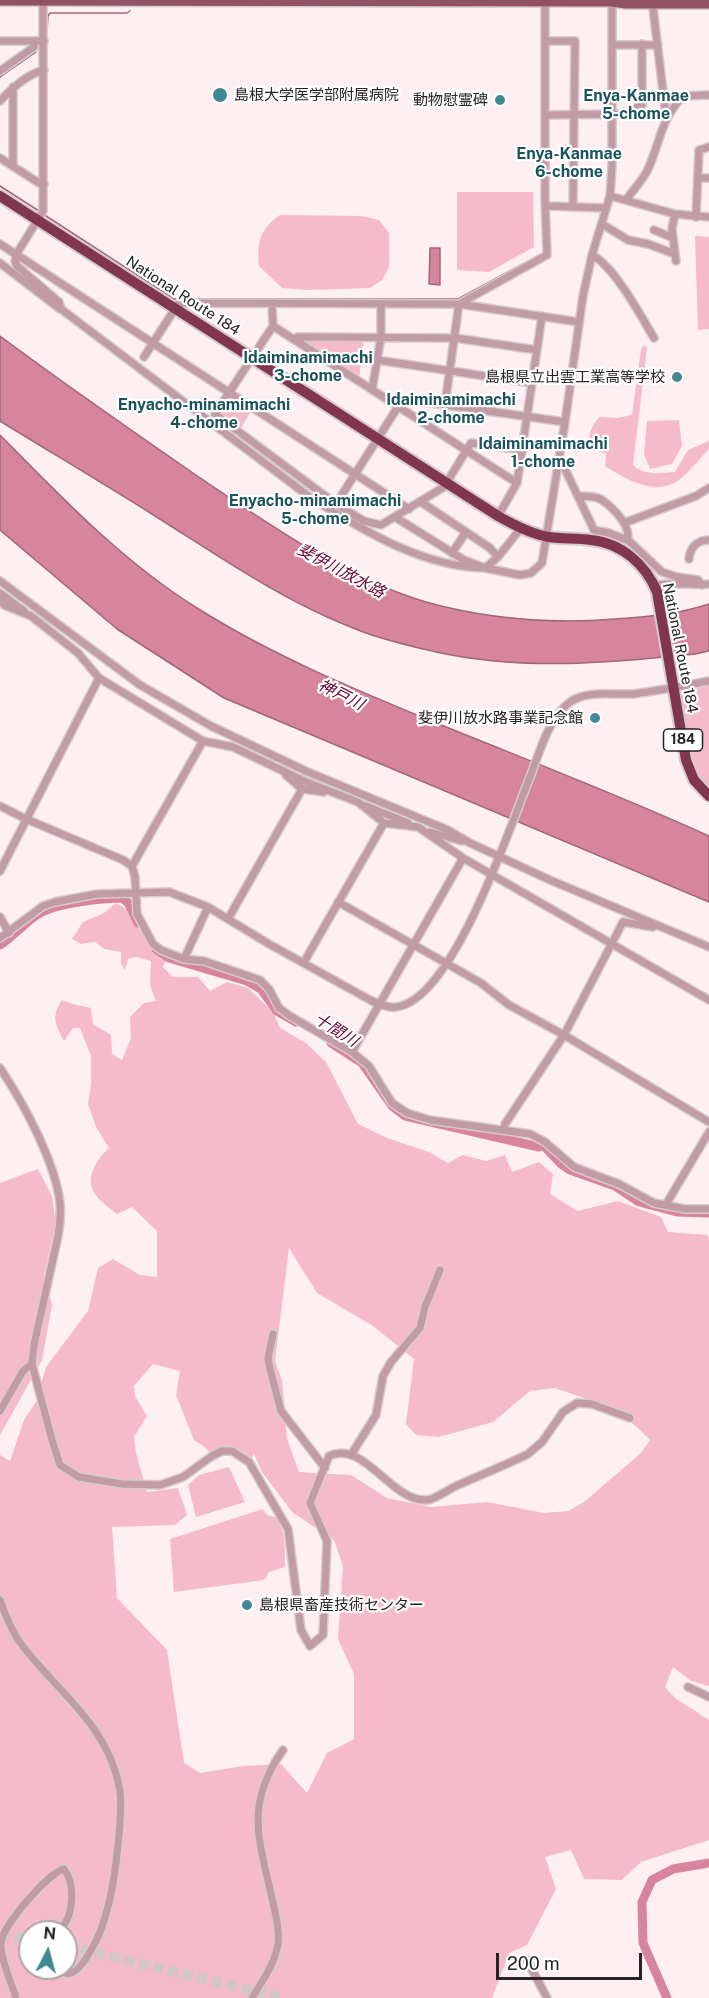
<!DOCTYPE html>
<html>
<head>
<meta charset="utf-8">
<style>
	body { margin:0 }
	#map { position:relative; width:709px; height:1998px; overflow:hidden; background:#fdeff2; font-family:"Public Sans",sans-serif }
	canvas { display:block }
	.north { position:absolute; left:18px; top:1920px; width:60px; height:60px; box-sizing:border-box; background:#fff; border:2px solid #a9a7a7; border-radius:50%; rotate:6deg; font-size:16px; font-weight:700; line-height:24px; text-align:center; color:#272223 }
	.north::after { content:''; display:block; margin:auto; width:21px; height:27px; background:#428794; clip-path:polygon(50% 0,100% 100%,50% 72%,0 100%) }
	.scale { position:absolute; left:496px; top:1953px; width:146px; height:27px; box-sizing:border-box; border:3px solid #272223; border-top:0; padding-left:8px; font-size:18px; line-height:21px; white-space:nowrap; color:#272223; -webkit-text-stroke:4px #fff; paint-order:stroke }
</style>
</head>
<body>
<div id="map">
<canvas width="709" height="1998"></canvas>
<div class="north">N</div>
<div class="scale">200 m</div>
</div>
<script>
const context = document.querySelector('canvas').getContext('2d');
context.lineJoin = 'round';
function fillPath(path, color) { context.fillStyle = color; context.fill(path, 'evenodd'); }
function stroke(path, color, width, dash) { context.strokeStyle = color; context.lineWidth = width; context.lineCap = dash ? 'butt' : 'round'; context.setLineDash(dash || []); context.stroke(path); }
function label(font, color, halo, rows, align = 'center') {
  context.font = font + ' "Public Sans","Noto Sans JP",sans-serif'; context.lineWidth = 4.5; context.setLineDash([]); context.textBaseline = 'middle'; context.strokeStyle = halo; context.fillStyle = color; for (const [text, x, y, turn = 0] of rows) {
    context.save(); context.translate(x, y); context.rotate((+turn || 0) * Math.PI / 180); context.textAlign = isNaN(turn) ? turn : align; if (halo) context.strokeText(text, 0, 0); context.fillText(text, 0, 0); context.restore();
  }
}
fillPath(new Path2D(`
	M457 192H533L534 247 489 272 457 270Z
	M280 215 361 216 379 220 389 233V267L382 280 370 288 308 290 282 288 259 266C257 242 259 230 280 215Z
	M695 236 709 237V329L698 330Z
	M301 339H364L359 379 300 342Z
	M644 345 647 348 633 465C644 476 661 473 675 472L688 450 709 441V449C699 459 690 472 679 480 656 497 625 479 605 466L606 454C603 453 596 451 593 448 584 439 593 424 599 417L617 418 632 415 641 349Z
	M228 397H233L252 409 240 430 217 414Z
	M679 420 682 446 672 464 650 469 644 454 647 421Z
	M709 685V789H706L691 766 679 694Z
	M116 903 128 910 150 947 166 959 163 967 173 977H198L210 991 227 982 248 988 273 1012 280 1028 306 1043 326 1062 358 1124 387 1138 429 1152 448 1163 463 1155 486 1161 505 1155 512 1172 539 1162 553 1174 550 1194 578 1211 618 1201 661 1217 668 1232 707 1235 709 1238V1686L691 1681 673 1667 665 1687 675 1698 709 1720V1840L641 1862 622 1880 584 1879 571 1850 545 1857 556 1889 527 1945 509 1953 492 1998H0V1455L10 1461 24 1420 36 1402 46 1367 88 1311 98 1268 113 1259 140 1275 157 1277V1231L132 1207 117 1214C110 1208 100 1202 95 1194 84 1178 97 1159 109 1148L96 1127 88 1104 91 1084V1056L80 1028H73L64 1041C55 1024 51 1017 62 1000L72 1004 91 1008 93 1024 111 1035 112 1054 122 1060 131 1038 130 1017 144 1003 156 1001 150 985 151 961 136 957 128 959 125 970 121 964V952L104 949 95 942 81 944 72 939 83 922 104 913ZM289 1248 317 1293 373 1326 414 1359 406 1424 416 1435 439 1437 493 1422 530 1391 555 1388 610 1407 637 1427 650 1440 641 1453 584 1502 568 1511 544 1513 487 1502 431 1507 387 1498 351 1475 299 1472 287 1439 282 1380 275 1361ZM153 1364 180 1371 176 1395 194 1440 205 1447 212 1456 232 1451 249 1462 254 1454 262 1472 292 1512 334 1540 343 1566 338 1639 354 1674V1739L327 1753 307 1793 281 1764 243 1766 200 1773 184 1763 167 1650 117 1598 112 1527 175 1525 187 1515 178 1488 147 1492 136 1453 134 1437 147 1416 135 1396 134 1386ZM30 1932H66V1968H30Z
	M38 1169 52 1196 56 1223 44 1274 52 1305 42 1360 0 1435V1183Z
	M229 1467 245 1502 196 1517 188 1485 199 1475Z
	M263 1509 267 1515 277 1518C286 1534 285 1549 285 1567L269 1572 264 1580 174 1592 170 1539Z`), '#f6bbca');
const water = new Path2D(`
	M430 248H440V285L429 284Z
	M0 336C63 383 128 428 193 473 262 520 345 578 426 602 487 619 552 624 615 619 646 617 679 614 709 604V651L695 654C609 663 522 671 436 652 410 646 383 640 358 630 286 603 220 557 155 516 104 484 52 453 0 421Z
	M0 435C61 497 123 562 197 608 270 654 349 687 429 720 522 758 617 794 709 836V902L224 698 117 629 0 530Z`);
fillPath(water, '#d6859c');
stroke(water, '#a26778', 1.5);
stroke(new Path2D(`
	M46 46 48 16 50 13H127L130 11
	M0 77 36 52
	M541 113 542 205
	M0 186 39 211
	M43 214 174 299H458L543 253V225`), '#a26778', 1.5);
stroke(new Path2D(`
	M0 945C14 936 27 920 40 913 57 903 103 898 123 898L129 904 138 923
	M156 949 169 958 247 981 261 989 277 1011 296 1022
	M331 1043 362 1063 392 1106 405 1116 539 1147 543 1145 561 1164 570 1170 615 1186 639 1202 677 1212 709 1213
	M667 1998 643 1943 642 1902 652 1880 673 1869 709 1863`), '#d6859c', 9);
stroke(new Path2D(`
	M0 1933 30 1940
	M66 1946 283 1998`), '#d2c6c9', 10, [10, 5]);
const minor = new Path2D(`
	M652 0 666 116
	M43 2V211L16 255 15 261 17 266 59 302 61 309 311 498C363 530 422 567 485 568L498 557 521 528
	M0 41H44
	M545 41H575L573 207
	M612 45H658
	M0 71 34 47V41
	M0 101C12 88 27 74 44 70
	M546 115 623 114 642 105V44
	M0 158 39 183 44 184
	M13 166V87
	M698 178H709
	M610 196 675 214 709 217
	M626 200C633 190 643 180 648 169 661 141 660 120 683 96L709 95
	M547 206 606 208
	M675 214 672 229 676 261
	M696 217 699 150 709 147
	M602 224 628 240 648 244 675 254
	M654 230 673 238
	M0 244 409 509
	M592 255C614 266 641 316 654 338
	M0 263 60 309
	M272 303 273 326 215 414 336 504 364 521 381 525 444 487 471 443 523 450
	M273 326 517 483
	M294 339 298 337 455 338 537 350
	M144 357 178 304 184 303 459 304 579 322
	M377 360 532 383
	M372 390 381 337V304
	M445 404 459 304 547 255 545 198V2
	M559 462 563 465 594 530 609 533 629 541 662 572 677 577 698 580 702 585
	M578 496C586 496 596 496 602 500 613 508 632 526 627 540
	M421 502 490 548 498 557
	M336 504 403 399 565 422
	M498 516 517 483 542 316
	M395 517 464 560 485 568 520 575 531 573 542 563 565 422 583 296 592 255 610 196 612 166V0
	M624 523 696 496 709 488
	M452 553 466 532
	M689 559C690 548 697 540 709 540
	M0 581 140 685 211 726 308 772 448 830 470 843 550 880 709 947
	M655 586C670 581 691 586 709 584
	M0 593 24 611
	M0 600 4 605 31 616 78 653 99 678 203 741 233 747 306 782 358 802 384 823 418 827 463 858 709 1000
	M286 775 302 789
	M0 806 26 819 123 860 132 866 135 877 137 914 153 944 161 950 184 959 204 961 260 980 269 989 279 1008 290 1016 352 1052 369 1066 392 1103 407 1113 430 1120 530 1134 545 1142 574 1167 619 1184 654 1203 685 1209H709
	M366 806 408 823
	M430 832 462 841
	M132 866 203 741
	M0 871 99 678
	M338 902 481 983 509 1005 564 1035 709 1122
	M0 917 9 933
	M228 919 302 789 324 792
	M0 938 43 906 55 902 97 894 169 892 208 907 269 944 370 1000C378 1004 387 1008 396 1007 452 1001 509 830 528 782 539 755 547 720 570 702 587 690 613 695 633 694 658 691 684 686 709 681
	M184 959 208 907
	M304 962 384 823
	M352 1052 463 858
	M0 1068C24 1104 55 1161 60 1203 61 1214 60 1225 58 1236L34 1345 32 1364 52 1440 60 1465 79 1477 122 1484 160 1485 183 1477 212 1456 222 1451H232L249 1462 288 1529 301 1630 310 1646 323 1635 327 1541 310 1503 329 1456C364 1439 392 1503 427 1500 436 1499 447 1490 456 1486 480 1475 504 1466 528 1454L542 1442 563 1412 577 1403 592 1404 630 1418
	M504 1129 505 1124 564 1035 623 922 653 927
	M667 1206 668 1201 709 1132
	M273 1334 268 1358 270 1369 281 1411 325 1468
	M0 1411 23 1371 32 1364
	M351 1455 376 1415 383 1376 391 1362 420 1328 425 1307 440 1270
	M0 1600C5 1614 10 1628 19 1641 56 1692 109 1724 120 1791 122 1809 120 1827 118 1845 115 1876 110 1911 97 1939 90 1952 74 1987 58 1968
	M688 1687 709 1697
	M527 1960 547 1998
	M16 1998C11 1981 1 1962 1 1943 2 1926 48 1873 64 1869 76 1885 74 1920 57 1932
	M252 1998C261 1983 273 1966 277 1949 281 1936 276 1916 273 1903 260 1841 243 1807 283 1750`);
const major = new Path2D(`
	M0 1 612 2 626 4H709`);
const highway = new Path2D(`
	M0 196 498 516C514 525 531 534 549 537 563 539 577 538 591 540 622 543 646 565 657 592L686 760 694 780 709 796`);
stroke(minor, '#d6cacd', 10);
stroke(major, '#d6cacd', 12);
stroke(highway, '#d6cacd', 14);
stroke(minor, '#c19ba5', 7);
stroke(major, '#925265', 9);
stroke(highway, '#7f364e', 10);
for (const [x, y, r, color] of [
	[220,95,8,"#428794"],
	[500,100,6,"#428794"],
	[677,377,6,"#428794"],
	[595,718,6,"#428794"],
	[247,1605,6,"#428794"]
]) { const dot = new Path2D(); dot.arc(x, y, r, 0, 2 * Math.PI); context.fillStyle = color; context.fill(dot); stroke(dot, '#fff', 2); }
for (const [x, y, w] of [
	[683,740,39]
]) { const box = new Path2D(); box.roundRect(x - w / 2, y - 11, w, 22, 4.5); context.fillStyle = '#fff'; context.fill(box); stroke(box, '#272223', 1.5); }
label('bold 14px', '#272223', null, [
	["184",683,740]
]);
label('15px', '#272223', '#fff', [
	["島根大学医学部附属病院",234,95,"left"],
	["動物慰霊碑",488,100],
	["島根県立出雲工業高等学校",665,377],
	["斐伊川放水路事業記念館",583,718],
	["島根県畜産技術センター",259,1605,"left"]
], 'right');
label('15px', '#272223', '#fff', [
	["National Route 184",183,296,33],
	["National Route 184",680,648,79]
]);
label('bold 16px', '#1a535d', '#fff', [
	["Enya-Kanmae",636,96],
	["5-chome",636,114],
	["Enya-Kanmae",569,154],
	["6-chome",569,172],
	["Idaiminamimachi",308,358],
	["3-chome",308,376],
	["Idaiminamimachi",451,400],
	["2-chome",451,418],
	["Enyacho-minamimachi",204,405],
	["4-chome",204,423],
	["Idaiminamimachi",543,444],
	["1-chome",543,462],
	["Enyacho-minamimachi",315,501],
	["5-chome",315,519]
]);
label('italic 16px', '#680131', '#fff', [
	["斐伊川放水路",341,571,28],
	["神戸川",341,695,27],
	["十間川",336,1030,32]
]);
</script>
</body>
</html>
